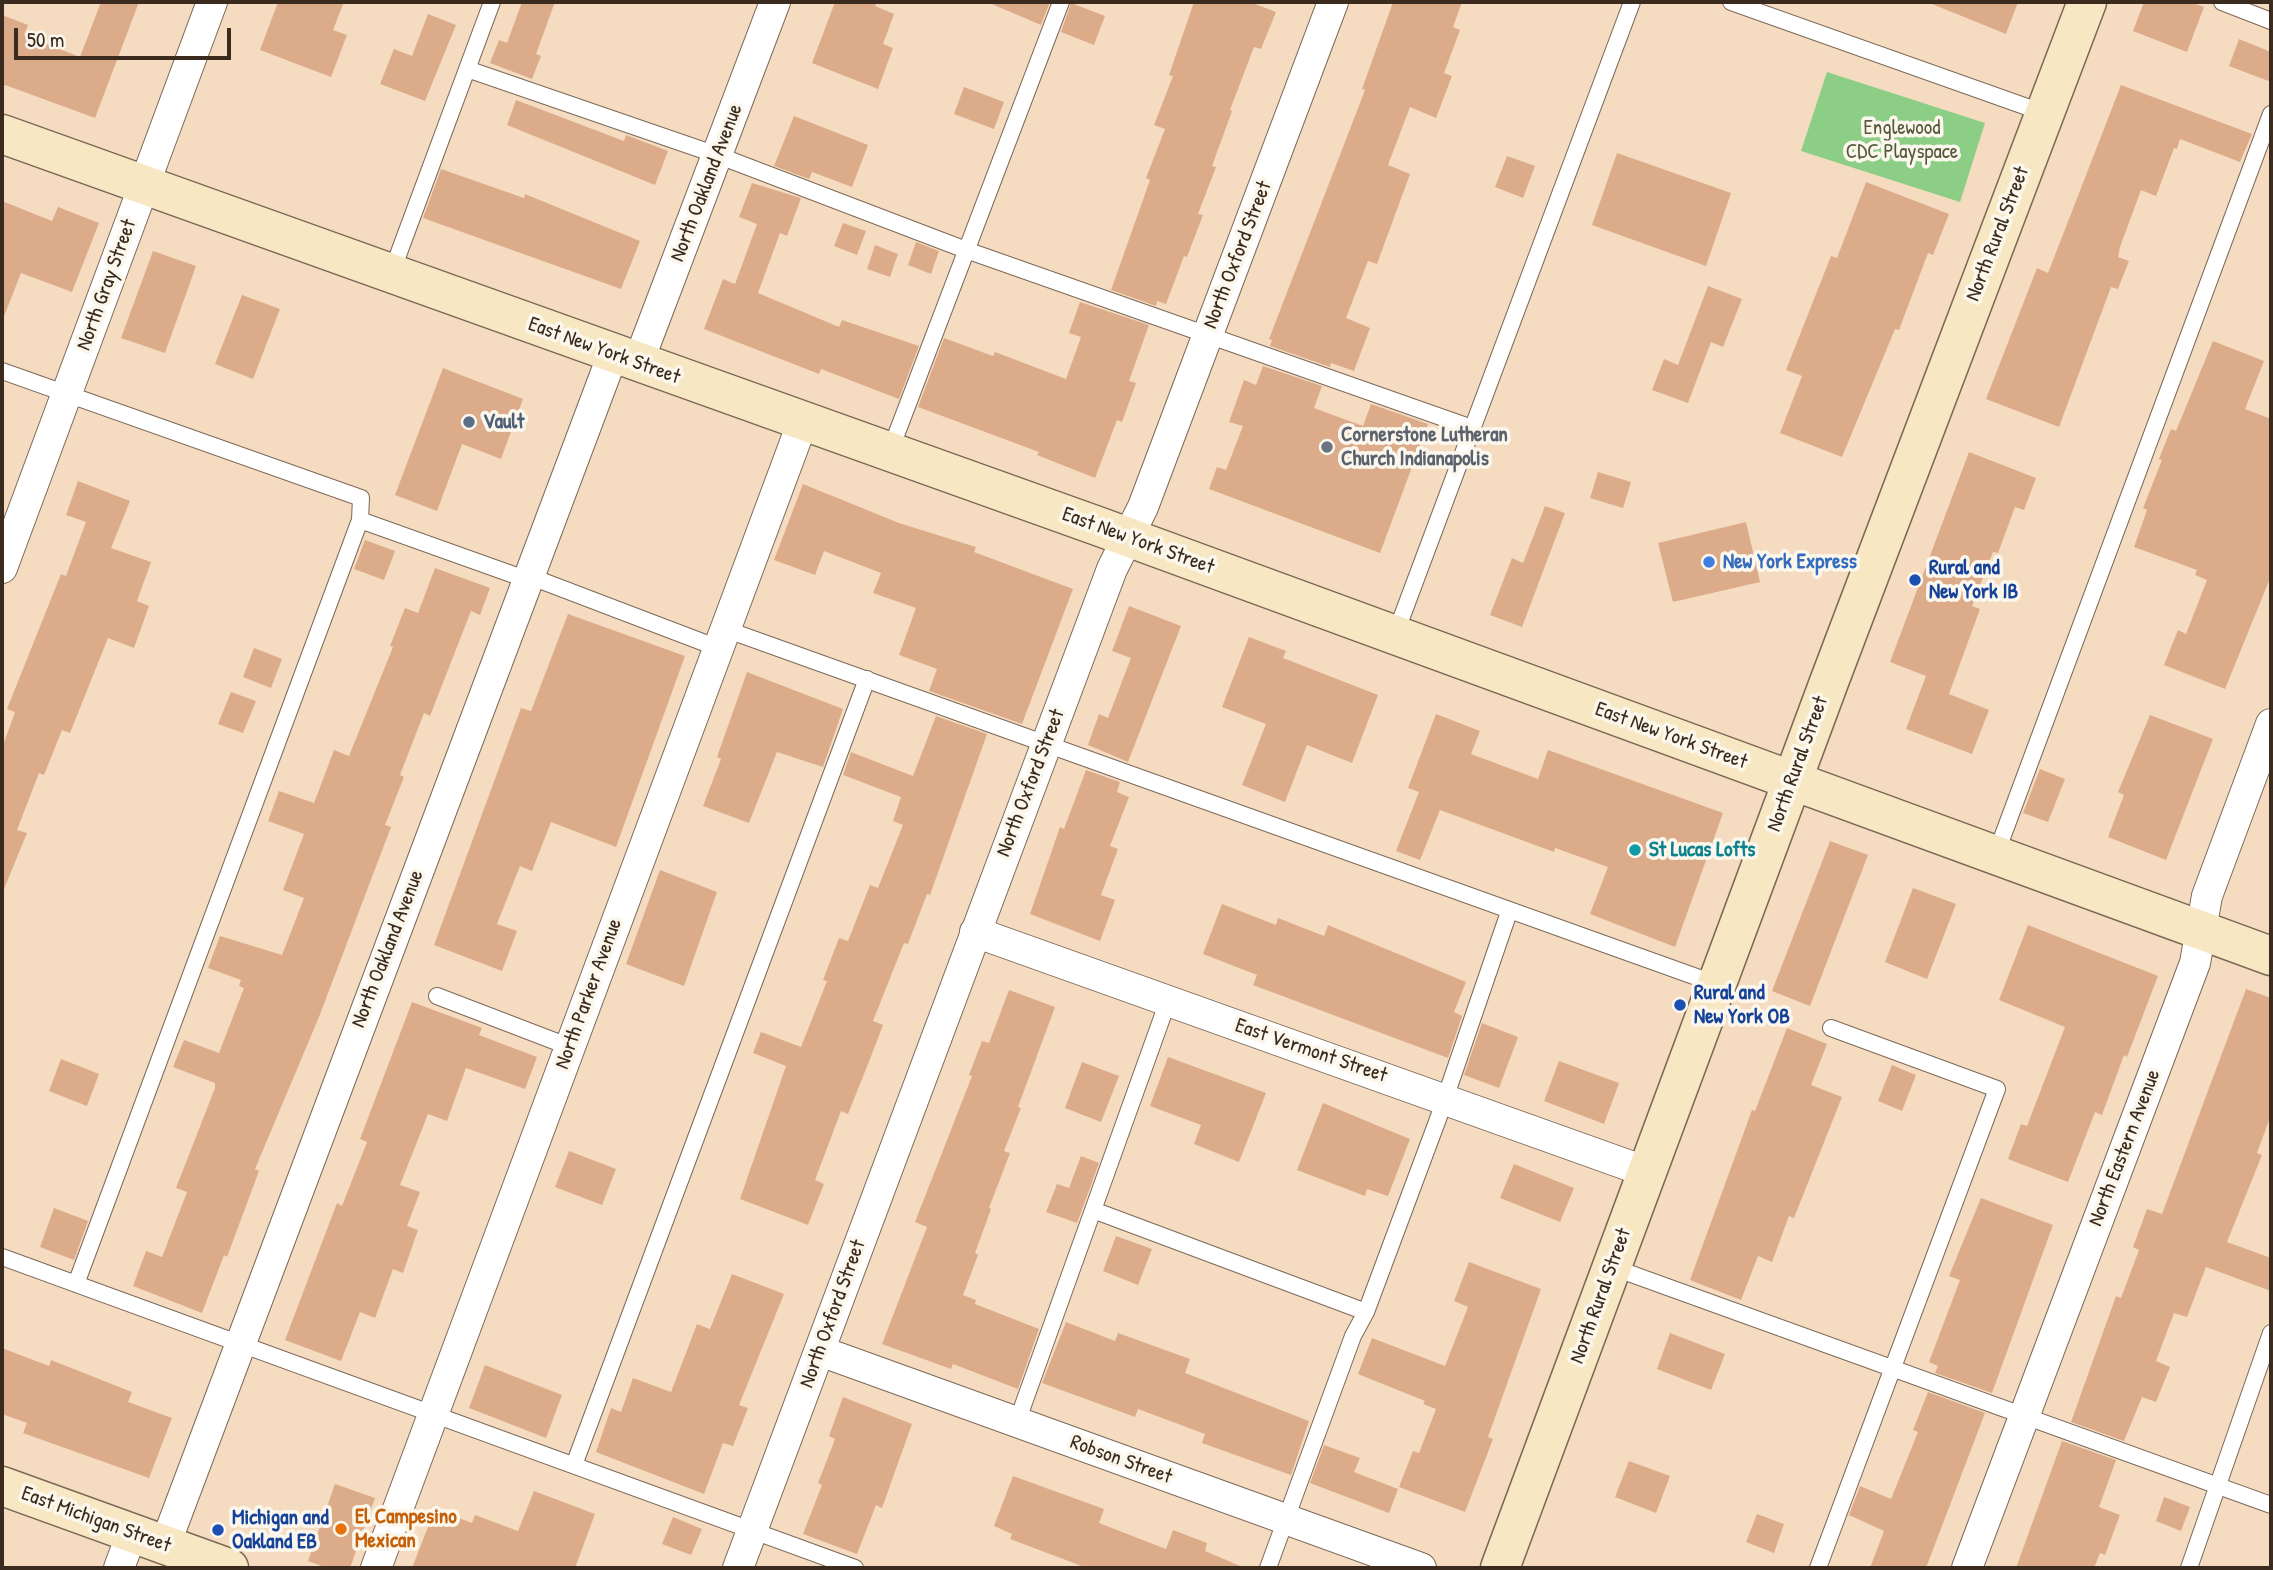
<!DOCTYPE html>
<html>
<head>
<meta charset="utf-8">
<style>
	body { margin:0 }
	#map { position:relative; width:2273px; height:1570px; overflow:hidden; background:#f5dcc0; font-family:"Patrick Hand",sans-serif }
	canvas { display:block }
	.frame { position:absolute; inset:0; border:4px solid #3b2a1e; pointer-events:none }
	.scale { position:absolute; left:14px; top:28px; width:217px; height:32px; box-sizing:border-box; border:4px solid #3b2a1e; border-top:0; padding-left:9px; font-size:21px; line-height:24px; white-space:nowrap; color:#3b2a1e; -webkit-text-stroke:5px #fbf7ec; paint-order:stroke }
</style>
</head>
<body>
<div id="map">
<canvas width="2273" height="1570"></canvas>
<div class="frame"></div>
<div class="scale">50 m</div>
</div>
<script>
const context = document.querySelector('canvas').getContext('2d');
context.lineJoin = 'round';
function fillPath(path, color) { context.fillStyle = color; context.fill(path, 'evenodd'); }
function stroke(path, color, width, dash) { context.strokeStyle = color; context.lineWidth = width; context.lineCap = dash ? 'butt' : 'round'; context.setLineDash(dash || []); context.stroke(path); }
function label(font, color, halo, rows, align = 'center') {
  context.font = font + ' "Patrick Hand",sans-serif'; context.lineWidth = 7; context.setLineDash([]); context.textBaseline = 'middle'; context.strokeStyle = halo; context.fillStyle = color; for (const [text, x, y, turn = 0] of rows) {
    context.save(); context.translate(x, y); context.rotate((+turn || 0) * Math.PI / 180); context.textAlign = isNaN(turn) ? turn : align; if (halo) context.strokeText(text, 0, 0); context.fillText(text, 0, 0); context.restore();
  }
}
fillPath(new Path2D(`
	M1827 72 1985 123 1960 202 1801 151Z`), '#8dce86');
fillPath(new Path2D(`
	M101 2H139L95 118 5 85 2 88V15L28 25 24 35 80 57Z
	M278 2H344L333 30 347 35 331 77 260 50Z
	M522 2H555L536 54 541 56 532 79 490 63 499 40 507 43Z
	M835 2H877L875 6 894 14 883 44 893 48 878 89 812 63Z
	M987 2H1050L1041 25Z
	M1194 2H1250L1276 12 1261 49 1254 47 1230 110 1232 111 1212 166 1216 167 1198 214 1203 215 1187 257 1184 256 1166 304 1157 301 1156 306 1111 290 1150 180 1146 178 1165 129 1154 125 1173 76 1169 75Z
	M1393 2H1462L1453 27 1460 30 1444 73 1452 76 1436 118 1410 107 1388 165 1410 174 1377 264 1368 261 1346 318 1370 328 1354 371 1331 363 1330 367 1270 346 1272 340 1269 339 1365 90 1362 89Z
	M1927 2H2018L2006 34Z
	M2144 2H2190L2204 7 2187 52 2133 31Z
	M1071 3 1105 16 1094 45 1061 32Z
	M428 14 456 25 425 101 380 84 394 49 412 56Z
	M2239 39 2271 52V82L2229 66Z
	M2121 85 2252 134 2240 162 2180 139 2177 149 2174 148 2156 196 2141 190 2120 247 2118 257 2129 261 2118 289 2111 287 2059 427 1986 399 2037 268 2048 273Z
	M964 87 1004 102 994 129 954 114Z
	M516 100 624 141 626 135 668 151 655 185 507 125Z
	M794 116 868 145 852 187 812 172 809 179 774 166Z
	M1617 153 1731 193 1706 266 1592 225Z
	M1507 156 1535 166 1523 198 1495 187Z
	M441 169 524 198 525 194 640 241 621 289 423 218Z
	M1866 182 1949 214 1933 255 1928 253 1899 330 1895 329 1842 457 1780 433 1802 376 1786 370 1831 256 1837 258Z
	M752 183 801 198 787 236 780 233 758 293 839 327 842 320 919 346 899 399 821 369 819 374 704 329 723 279 735 284 757 224 739 217Z
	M2 201 52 221 58 207 99 223 72 292 21 273 3 319Z
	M843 223 866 231 857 255 834 246Z
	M916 242 939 251 931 274 908 265Z
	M875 245 898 254 890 277 867 269Z
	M153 251 196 266 165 353 121 338Z
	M1708 286 1742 299 1723 347 1711 342 1688 403 1652 390 1664 359 1678 365Z
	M242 295 280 309 253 379 215 364Z
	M1080 302 1149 325 1129 381 1136 383 1122 422 1117 420 1095 478 1037 455 1039 452 918 407 944 338 993 356 995 352 1066 379 1081 337 1069 333Z
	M2213 341 2264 361 2245 409 2271 419V576L2225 689 2164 665 2178 630 2186 634 2207 580 2195 575 2197 570 2134 547 2147 510 2143 508 2162 460 2159 459 2171 429 2176 431Z
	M1263 366 1322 386 1314 408 1363 426 1371 404 1428 424 1380 553 1209 489 1217 467 1226 470 1243 426 1229 422 1244 380 1256 385Z
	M443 368 523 399 501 459 462 444 437 511 395 495Z
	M1969 452 2036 478 2024 510 2015 507 1998 553 1993 552 1972 606 1980 609 1949 694 1989 710 1972 754 1906 729 1926 676 1890 662Z
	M1598 472 1631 482 1623 508 1590 498Z
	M78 481 130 501 111 548 151 562 137 601 149 606 134 648 108 638 70 733 62 730 44 775 39 773 17 830 27 833 2 894V748L15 712 7 709 61 574 66 576 86 522 66 515Z
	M803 484 899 523 976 547 974 552 1073 589 1022 724 929 691 937 669 899 655 916 608 873 593 881 573 824 551 815 575 774 560Z
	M1545 506 1565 513 1522 627 1490 615 1512 558 1523 563Z
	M1746 522 1760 582 1673 602 1658 543Z
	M365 540 395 551 384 580 354 569Z
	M435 568 490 588 480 615 471 611 430 716 424 713 400 775 404 777 385 825 391 827 319 1017 255 1169 259 1171 227 1257 224 1255 202 1313 133 1286 146 1251 162 1257 187 1192 176 1188 215 1088V1083L173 1067 184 1040 219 1053 244 988 239 986 241 980 208 968 220 936 282 955 304 898 283 890 304 834 268 821 279 791 314 803 334 750 349 756 393 647 390 646 405 608 418 613Z
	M1129 606 1181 626 1128 762 1088 745 1099 714 1108 718 1131 658 1112 651Z
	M568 614 685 656 616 847 551 822 532 871 520 866 497 924 517 931 502 971 434 945 521 708 531 711Z
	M1249 637 1286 651 1283 658 1378 695 1352 763 1307 745 1285 802 1242 785 1266 724 1222 707Z
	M254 648 282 659 271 688 243 677Z
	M747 672 843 709 823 767 777 752 749 823 703 806 721 759 717 757Z
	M231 692 256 701 243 733 218 724Z
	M1436 714 1480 731 1471 754 1538 779 1548 750 1723 813 1675 947 1590 914 1608 867 1555 848 1554 852 1440 810 1420 860 1396 851 1419 792 1408 788Z
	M2150 715 2213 739 2166 860 2108 837 2124 795 2118 792Z
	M936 716 987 734 930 895 927 894 908 944 904 943 873 1021 883 1025 870 1059 848 1114 841 1111 815 1180 824 1184 808 1225 740 1199 786 1066 753 1053 761 1032 801 1047 827 981 823 980 839 938 848 941 870 885 878 888 903 825 893 821 901 797 843 775 851 752 913 776Z
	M2040 769 2065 779 2048 822 2023 813Z
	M1086 770 1120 782 1117 792 1129 797 1110 846 1118 849 1101 895 1115 900 1100 941 1030 914 1060 827 1064 829Z
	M1830 841 1868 855 1810 1006 1772 991Z
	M660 870 717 892 684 986 626 964Z
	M1913 888 1956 904 1927 979 1885 962Z
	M1222 904 1276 925 1278 918 1324 936 1328 925 1466 982 1454 1012 1462 1016 1448 1058 1253 985 1257 975 1203 954Z
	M2028 925 2158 976 2127 1057 2124 1055 2102 1115 2095 1112 2068 1182 2008 1159 2021 1124 2027 1126 2065 1027 1999 1000Z
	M2246 989 2271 998V1115L2257 1153 2262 1155 2227 1242 2271 1258V1291L2206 1267 2187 1317 2174 1313 2156 1361 2170 1367 2156 1402 2142 1397 2124 1441 2071 1422 2116 1296 2121 1298 2139 1250 2133 1247 2147 1209 2162 1214Z
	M1009 990 1055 1007 1018 1107 1021 1108 1004 1151 1010 1153 989 1208 991 1209 975 1253 978 1255 963 1295 976 1300 975 1304 1039 1329 1018 1389 953 1364 951 1369 882 1344 927 1227 915 1222 972 1076 969 1075 982 1041 989 1043Z
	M412 1002 482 1028 479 1035 537 1057 525 1089 466 1068 447 1121 428 1114 400 1185 420 1192 407 1226 418 1230 403 1273 393 1269 375 1318 360 1312 341 1361 285 1340 337 1203 342 1206 367 1142 360 1139Z
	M1482 1023 1518 1037 1499 1088 1464 1075Z
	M1787 1028 1827 1044 1811 1085 1842 1097 1794 1218 1789 1216 1772 1262 1758 1256 1741 1300 1690 1280 1752 1110 1755 1111Z
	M1168 1057 1266 1093 1239 1162 1194 1144 1201 1125 1150 1106Z
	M61 1059 99 1074 87 1106 49 1091Z
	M1559 1061 1619 1083 1604 1124 1544 1101Z
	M1082 1062 1119 1076 1101 1122 1065 1108Z
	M1892 1065 1916 1075 1902 1111 1878 1101Z
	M1323 1103 1410 1139 1388 1196 1367 1189 1365 1196 1297 1170Z
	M569 1151 616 1169 602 1205 555 1187Z
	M1081 1156 1099 1163 1077 1223 1046 1212 1057 1184 1069 1188Z
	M1514 1164 1574 1188 1560 1222 1500 1198Z
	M1981 1198 2053 1225 1992 1393 1935 1373 1938 1366 1929 1362 1960 1280 1949 1276Z
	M54 1208 88 1221 74 1260 40 1247Z
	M1116 1236 1152 1249 1138 1285 1103 1271Z
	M1469 1262 1541 1289 1488 1437 1493 1439 1465 1512 1399 1487 1413 1451 1419 1453 1436 1409 1423 1404 1425 1401 1358 1374 1372 1338 1445 1366 1468 1307 1454 1301Z
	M732 1274 784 1294 739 1405 748 1408 733 1446 723 1443 704 1494 596 1452 611 1408 621 1412 633 1378 671 1392 697 1324 710 1329Z
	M1066 1322 1115 1341 1118 1333 1190 1359 1185 1373 1309 1421 1291 1475 1202 1443 1205 1434 1138 1409 1135 1417 1042 1383Z
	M1670 1333 1725 1354 1711 1390 1657 1369Z
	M2 1348 49 1366 51 1360 132 1392 128 1402 172 1418 149 1478 23 1433 27 1423 2 1414Z
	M485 1365 562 1395 546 1438 469 1408Z
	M1928 1392 1985 1413 1926 1568H1870L1884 1531 1849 1515 1860 1486 1891 1499 1918 1432 1913 1430Z
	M843 1397 912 1424 882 1508 876 1505 857 1554 803 1534 822 1485 818 1483 835 1439 829 1436Z
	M2062 1441 2116 1460 2099 1507 2120 1515 2105 1555 2100 1553 2094 1568H2016Z
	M1324 1445 1360 1458 1354 1472 1398 1489 1389 1513 1310 1483Z
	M1629 1461 1670 1476 1656 1513 1615 1497Z
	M1013 1476 1104 1509 1099 1523 1166 1549 1173 1530 1207 1543 1205 1551 1245 1568H1087L1010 1539 1012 1534 994 1526Z
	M335 1484 375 1498 350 1568H327L308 1561Z
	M534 1491 595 1514 575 1568H412L435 1509 472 1523 475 1515 518 1531Z
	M2164 1497 2190 1507 2181 1531 2156 1521Z
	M1757 1514 1784 1524 1774 1553 1746 1542Z
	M673 1517 702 1529 691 1555 662 1544Z`), '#dcac8a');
const lane = new Path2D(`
	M1731 2 2044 113
	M2222 2 2271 21
	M467 69 717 155 966 250 1472 428
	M391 274 492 2
	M2 371 361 498 360 520 76 1284
	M890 451 1061 2
	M360 520 528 580
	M529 576 718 648
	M725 629 1716 984
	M1395 635 1632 2
	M1996 854 2271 114
	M437 996 570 1047
	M1093 1210 1366 1312
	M2 1257 855 1568
	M1612 1267 2271 1505
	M1017 1422 1168 1001
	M574 1465 867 679
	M1268 1568 1353 1336 1366 1312 1438 1119 1509 912
	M1818 1568 1997 1089 1831 1028
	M2189 1568 2271 1333`);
const street = new Path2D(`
	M638 363 775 2
	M2 568 212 2
	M975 932 1647 1172
	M820 1351 1421 1568
	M165 1545 613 354
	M119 1568 132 1533
	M376 1568 803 421
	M738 1568 1112 569 1143 507 1333 2
	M1967 1568 2195 963 2207 896 2271 724`);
const secondary = new Path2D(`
	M2 134 1103 528 2271 956
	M2 1486 229 1568
	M1500 1568 1829 682 2087 2`);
stroke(lane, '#7c6857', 18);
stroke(street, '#7c6857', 32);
stroke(secondary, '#7c6857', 41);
stroke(lane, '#fff', 16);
stroke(street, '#fff', 30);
stroke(secondary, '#f7e8c3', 38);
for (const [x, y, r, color] of [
	[469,422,7,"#5c6f8a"],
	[1327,447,7,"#6b7280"],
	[1709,562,7,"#3f7fe0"],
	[1915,580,7,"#1a4fb4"],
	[1635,850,7,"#0f9aa8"],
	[1680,1005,7,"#1a4fb4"],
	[341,1529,7,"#e8710a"],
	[218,1530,7,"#1a4fb4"]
]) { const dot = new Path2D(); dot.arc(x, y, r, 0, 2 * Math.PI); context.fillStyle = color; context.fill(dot); stroke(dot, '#fbf7ec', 2.5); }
label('21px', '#545b3d', '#fbf7ec', [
	["Englewood",1902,128],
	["CDC Playspace",1902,152]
]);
label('21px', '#3b2a1e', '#fbf7ec', [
	["North Oakland Avenue",707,183,-69],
	["North Rural Street",1998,234,-69],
	["North Oxford Street",1238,255,-69],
	["North Gray Street",107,285,-70],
	["East New York Street",604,351,20],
	["East New York Street",1138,541,20],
	["East New York Street",1671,736,20],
	["North Rural Street",1798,764,-70],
	["North Oxford Street",1031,783,-69],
	["North Oakland Avenue",388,949,-69],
	["North Parker Avenue",589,994,-70],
	["East Vermont Street",1311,1051,19],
	["North Eastern Avenue",2125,1148,-69],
	["North Rural Street",1601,1296,-70],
	["North Oxford Street",833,1314,-70],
	["Robson Street",1121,1460,20],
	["East Michigan Street",96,1520,20]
]);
label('bold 21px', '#4e5e75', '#fbf7ec', [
	["Vault",483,422]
], 'left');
label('bold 21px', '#5b616d', '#fbf7ec', [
	["Cornerstone Lutheran",1341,435],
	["Church Indianapolis",1341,459]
], 'left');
label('bold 21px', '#366cbe', '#fbf7ec', [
	["New York Express",1723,562]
], 'left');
label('bold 21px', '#164399', '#fbf7ec', [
	["Rural and",1929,568],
	["New York IB",1929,592],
	["Rural and",1694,993],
	["New York OB",1694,1017],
	["Michigan and",232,1518],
	["Oakland EB",232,1542]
], 'left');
label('bold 21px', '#0d838f', '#fbf7ec', [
	["St Lucas Lofts",1649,850]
], 'left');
label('bold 21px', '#c56008', '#fbf7ec', [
	["El Campesino",355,1517],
	["Mexican",355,1541]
], 'left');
</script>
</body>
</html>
